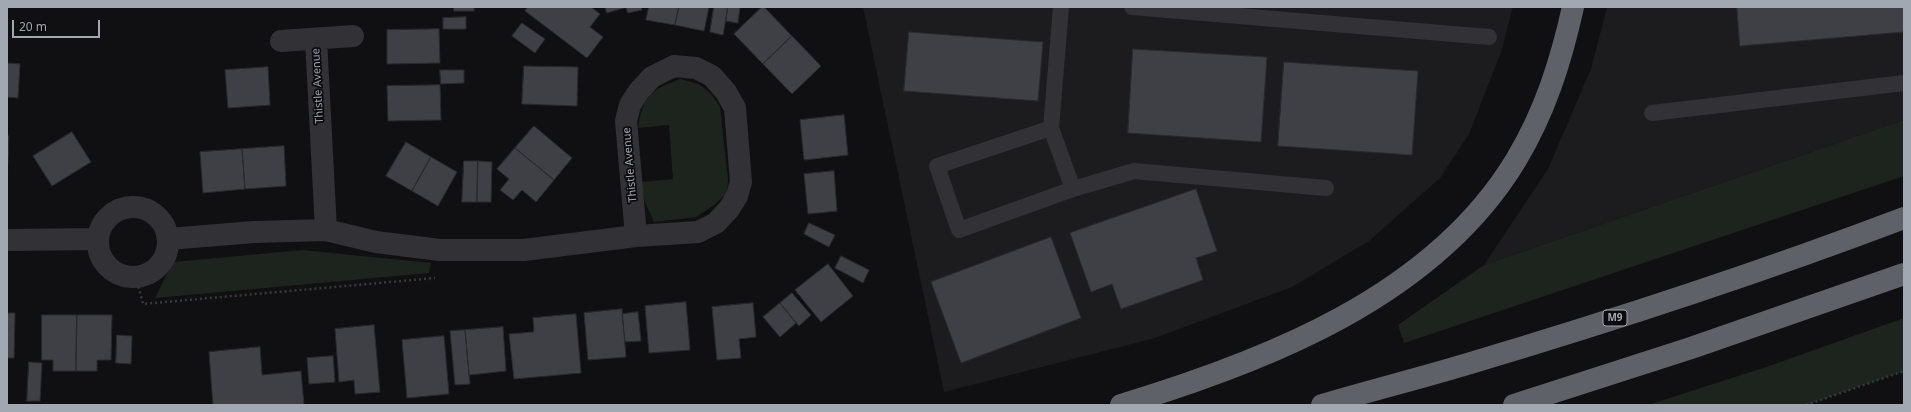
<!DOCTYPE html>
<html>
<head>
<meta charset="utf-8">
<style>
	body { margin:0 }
	#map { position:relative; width:1911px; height:412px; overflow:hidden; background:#101012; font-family:"Noto Sans",sans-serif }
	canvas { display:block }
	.frame { position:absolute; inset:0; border:8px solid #a2a8b2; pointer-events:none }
	.scale { position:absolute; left:12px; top:20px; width:88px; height:18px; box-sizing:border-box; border:2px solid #a2a8b2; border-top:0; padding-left:5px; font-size:12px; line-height:14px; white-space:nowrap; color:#a2a8b2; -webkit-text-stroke:3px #0b0b0d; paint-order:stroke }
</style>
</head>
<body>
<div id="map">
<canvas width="1911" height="412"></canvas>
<div class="frame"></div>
<div class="scale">20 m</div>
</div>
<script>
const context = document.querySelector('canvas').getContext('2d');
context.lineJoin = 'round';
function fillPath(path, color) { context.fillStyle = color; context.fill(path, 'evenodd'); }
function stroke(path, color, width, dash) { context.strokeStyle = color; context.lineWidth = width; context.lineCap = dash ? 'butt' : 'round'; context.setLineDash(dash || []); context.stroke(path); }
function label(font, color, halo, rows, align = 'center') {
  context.font = font + ' "Noto Sans",sans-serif'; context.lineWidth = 3.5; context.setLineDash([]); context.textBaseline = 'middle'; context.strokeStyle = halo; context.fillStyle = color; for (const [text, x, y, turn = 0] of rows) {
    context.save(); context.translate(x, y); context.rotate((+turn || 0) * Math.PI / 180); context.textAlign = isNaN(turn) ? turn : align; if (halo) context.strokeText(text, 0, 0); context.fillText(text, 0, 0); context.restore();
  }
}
fillPath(new Path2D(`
	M863 7H1513L1501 52 1469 134 1440 178 1369 241 1292 287 1155 338 944 392Z
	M1607 7H1904V120L1484 265 1548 169 1591 69Z`), '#1c1c1f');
fillPath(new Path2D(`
	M680 79 699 84 711 94 720 107 728 180 727 193 714 205 696 217 654 222 645 202 641 182 673 179 669 125 638 128C643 96 651 90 680 79Z
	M1904 120V176L1404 343 1398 325 1484 265Z
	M303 250 431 263 429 273 155 298 173 262Z
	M1904 318V371L1806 405H1648L1772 365Z`), '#1d241d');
const building = new Path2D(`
	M454 7H474V11H454Z
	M528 7H591L600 14 590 27 603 37 587 58 525 11Z
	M605 7H623L624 8 607 13Z
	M626 7H641L642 10 628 13Z
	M649 7H679L675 25 646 20Z
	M679 7H709L704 31 675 25Z
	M714 7H728L723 35 710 32Z
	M728 7H740L738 23 726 21Z
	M762 7H764L792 36 763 64 734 34Z
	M1737 7H1904V32L1740 46Z
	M466 17V29H443V18Z
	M522 23 545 39 535 53 512 36Z
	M439 29 440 63 387 64V30Z
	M909 32 1043 42 1038 101 904 91Z
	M792 36 821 66 792 94 763 64Z
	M1133 49 1267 57 1261 142 1128 133Z
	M1284 62 1418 71 1412 155 1278 146Z
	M7 63 20 64 18 98 7 97Z
	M524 66 578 67 577 106 522 104Z
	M268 67 270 105 228 108 225 70Z
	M440 70H464V83L441 84Z
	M440 85 441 120 388 121 387 86Z
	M844 115 848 155 804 160 800 120Z
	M534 126 572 158 554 180 515 148Z
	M72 132 91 162 52 186 33 156Z
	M7 136H9L7 186Z
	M406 142 431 157 412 191 386 176Z
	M284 146 286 186 245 189 242 149Z
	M515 148 554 180 536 202 522 190 513 200 500 190 509 179 497 169Z
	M242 149 245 189 203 193 200 152Z
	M431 157 457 172 438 206 412 191Z
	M464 161H478L477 202H462Z
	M478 161 492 162 491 202H477Z
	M834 171 837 211 808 214 804 174Z
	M1196 189 1217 251 1196 258 1203 280 1121 309 1112 284 1091 292 1070 233Z
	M809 223 835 235 829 247 804 234Z
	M1051 237 1081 318 961 363 931 282Z
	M841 256 869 270 863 283 835 268Z
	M828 264 853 296 821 322 795 290Z
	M792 293 811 315 799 326 780 303Z
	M686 302 690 350 649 353 645 306Z
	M753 303 756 337 739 339 741 358 717 360 712 307Z
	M780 303 796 323 780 337 763 317Z
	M622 309 626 357 588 360 584 313Z
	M638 312 641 341 625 342 622 314Z
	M7 313H15L14 358H7Z
	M576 314 581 373 514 379 509 334 534 332 533 318Z
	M42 315H77L76 371H53V360H42Z
	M77 315H112L111 360H97V371H76Z
	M374 325 380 392 355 394 354 380 339 382 335 329Z
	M503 327 506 371 469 375 465 330Z
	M465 330 470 384 455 385 450 331Z
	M117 335 132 336 131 364 116 363Z
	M444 336 449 394 407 398 402 340Z
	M260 347 262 375 301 371 304 405H213L209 352Z
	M333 356 335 382 309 384 307 358Z
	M29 362 42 363 40 401H27Z`);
fillPath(building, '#3f4045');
stroke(building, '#2a2a2e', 1);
stroke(new Path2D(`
	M136 277 143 304 435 278
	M1806 405 1904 371`), '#38393d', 2.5, [2, 3]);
stroke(new Path2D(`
	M1061 7 1051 128 1073 189 1134 171 1326 188
	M1132 7 1489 37
	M1652 113 1904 83
	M1051 128 937 166 959 230 1073 189`), '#323236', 16);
stroke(new Path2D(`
	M316 39 326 230
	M281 41 353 36
	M98 242a35 35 0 1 1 70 0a35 35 0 1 1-70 0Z
	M168 239 254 232 326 230 376 242 440 250H524L636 236 698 232 716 223 729 209 737 196 741 182 735 108 726 92 712 76 696 68 674 66 652 77 639 91 630 105 626 121 636 236
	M7 240 98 239`), '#323236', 22);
stroke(new Path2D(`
	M1121 405C1267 361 1434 296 1516 160 1545 112 1561 61 1573 7
	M1322 405C1369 391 1417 379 1464 365 1612 321 1759 273 1904 218
	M1514 405 1691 348 1904 274`), '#5e6167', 22);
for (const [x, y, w] of [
	[1615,318,24]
]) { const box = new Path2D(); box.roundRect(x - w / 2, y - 8, w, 16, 3); context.fillStyle = '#0b0b0d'; context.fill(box); stroke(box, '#a2a8b2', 1); }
label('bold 10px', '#a2a8b2', null, [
	["M9",1615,318]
]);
label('11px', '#a2a8b2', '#0b0b0d', [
	["Thistle Avenue",318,86,-93],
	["Thistle Avenue",630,165,-95]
]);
</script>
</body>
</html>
